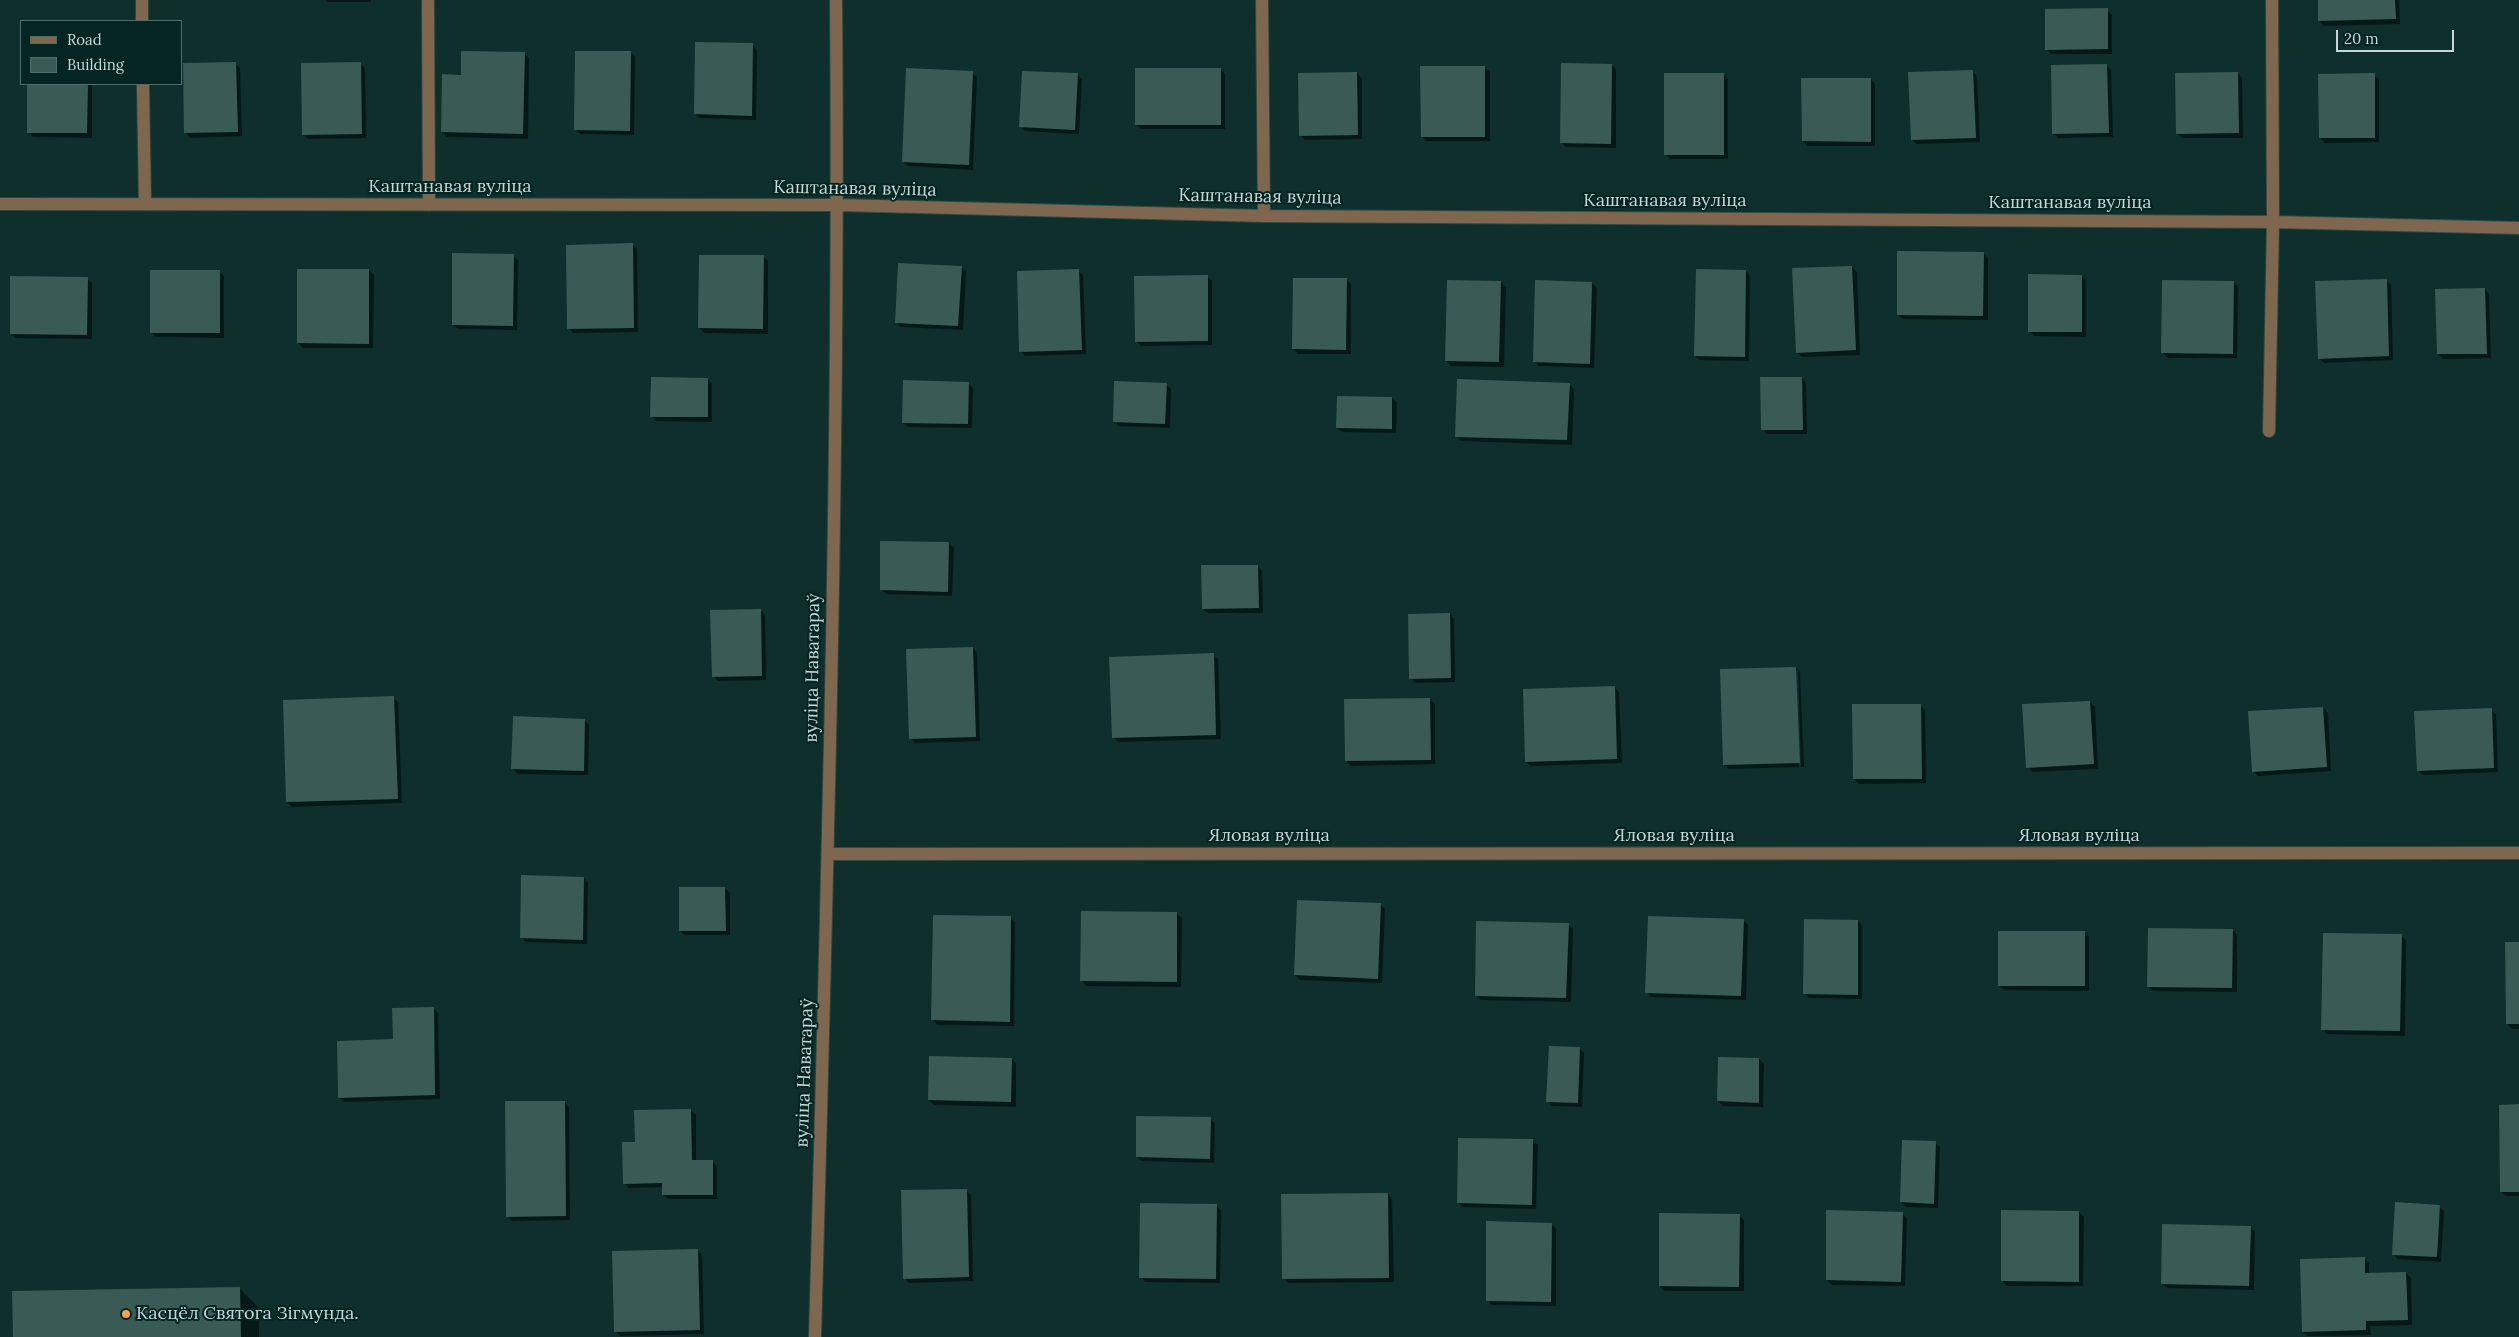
<!DOCTYPE html>
<html>
<head>
<meta charset="utf-8">
<style>
	body { margin:0 }
	#map { position:relative; width:2519px; height:1337px; overflow:hidden; background:#0e2f2b; font-family:Lora,serif }
	canvas { display:block }
	.legend { position:absolute; left:20px; top:20px; width:162px; height:65px; box-sizing:border-box; background:#042522; border:1px solid #526c6a; margin:0; padding:6px 9px; list-style:none; font-size:15px; color:#c6d7d5 }
	.legend li { display:flex; align-items:center; gap:10px; height:25px }
	.legend b { width:25px; border:1px solid #526c6a }
	.scale { position:absolute; left:2336px; top:30px; width:118px; height:22px; box-sizing:border-box; border:2px solid #c6d7d5; border-top:0; padding-left:6px; font-size:15px; line-height:18px; white-space:nowrap; color:#c6d7d5; -webkit-text-stroke:4px #042522; paint-order:stroke }
</style>
</head>
<body>
<div id="map">
<canvas width="2519" height="1337"></canvas>
<ul class="legend">
<li><b style="height:6px;background:#7f664e"></b>Road</li>
<li><b style="height:14px;background:#3a5a56"></b>Building</li>
</ul>
<div class="scale">20 m</div>
</div>
<script>
const context = document.querySelector('canvas').getContext('2d');
context.lineJoin = 'round';
function fillPath(path, color) { context.fillStyle = color; context.fill(path, 'evenodd'); }
function stroke(path, color, width, dash) { context.strokeStyle = color; context.lineWidth = width; context.lineCap = dash ? 'butt' : 'round'; context.setLineDash(dash || []); context.stroke(path); }
function label(font, color, halo, rows, align = 'center') {
  context.font = font + ' Lora,serif'; context.lineWidth = 4; context.setLineDash([]); context.textBaseline = 'middle'; context.strokeStyle = halo; context.fillStyle = color; for (const [text, x, y, turn = 0] of rows) {
    context.save(); context.translate(x, y); context.rotate((+turn || 0) * Math.PI / 180); context.textAlign = isNaN(turn) ? turn : align; if (halo) context.strokeText(text, 0, 0); context.fillText(text, 0, 0); context.restore();
  }
}
fillPath(new Path2D(`
	M326 0H371V2H327Z
	M2319 0H2399L2400 24 2324 26 2319 21Z
	M2107 10 2112 15V54H2051L2047 49Z
	M753 45 757 50 756 120 700 118 695 114Z
	M524 53 529 58 528 139 447 137 442 132 462 76Z
	M631 53 635 57 634 135 580 134 576 129Z
	M235 63 240 68 242 136 190 138 186 133 184 65Z
	M360 63 365 68 366 138 308 139 303 134Z
	M1612 65 1616 70V148L1566 147 1561 142Z
	M2107 66 2111 70 2113 137 2058 138 2053 133Z
	M1485 67 1490 72V141H1427L1422 137Z
	M1221 69 1225 74V129H1141L1136 124Z
	M1973 72 1977 76 1980 142 1917 144 1912 140Z
	M972 73 977 77 973 170 908 166 903 162Z
	M1357 73 1362 78V139L1305 140 1300 135Z
	M2238 73 2242 78 2243 138H2182L2177 134Z
	M1723 74 1728 79V159H1670L1666 155Z
	M1077 75 1082 79 1079 134 1025 131 1021 126Z
	M2374 75 2379 79V142L2325 143 2320 138Z
	M1871 79 1875 84V146H1808L1803 141Z
	M28 84H92V138L33 137 28 132Z
	M633 245 637 249 638 332 573 333 569 328Z
	M1983 253 1988 258V320L1903 319 1898 315Z
	M513 256 518 260 517 330 458 329 453 325Z
	M764 257 768 261V334L704 333 700 328Z
	M1852 267 1857 272 1860 355 1802 357 1797 353Z
	M961 268 966 272 963 330 901 327 896 322Z
	M369 270 374 275 373 348H303L298 343Z
	M219 271 224 276V338L156 337 152 333Z
	M1078 271 1083 275 1086 354 1025 356 1021 351Z
	M1746 271 1750 276 1749 361 1700 360 1695 356Z
	M1207 276 1212 281V345L1141 346 1136 341Z
	M2082 276 2086 281V337L2034 336 2029 331Z
	M87 278 92 283V339L16 338 11 334Z
	M1346 279 1351 284V354H1298L1293 349Z
	M2386 280 2391 285 2393 360 2324 363 2319 358Z
	M1501 282 1506 287 1504 367 1451 366 1446 361Z
	M2233 282 2238 287 2237 358H2168L2163 353Z
	M1592 283 1597 288 1594 368 1539 366 1534 361Z
	M2485 289 2489 294 2491 358 2443 359 2438 354Z
	M1802 378 1806 383 1807 434H1767L1762 429Z
	M708 379 712 384V422L656 421 652 416Z
	M968 383 973 388 972 428 908 427 903 422Z
	M1166 384 1171 389 1170 428 1119 426 1114 422Z
	M1569 384 1574 389 1572 445 1461 441 1456 436Z
	M1392 398 1397 403 1396 433 1342 432 1337 428Z
	M949 543 954 548 952 596 886 594 881 589Z
	M1258 566 1262 571 1263 613H1208L1203 609Z
	M760 610 765 615 766 680 718 681 713 676Z
	M1450 614 1454 619 1455 682 1415 683 1411 678Z
	M973 648 977 653 980 741 915 743 910 738Z
	M1213 655 1218 659 1221 739 1118 742 1113 737Z
	M1796 668 1800 673 1804 767H1801L1798 671H1795L1799 767 1729 769 1724 765Z
	M1614 687 1619 692 1622 763 1531 766 1526 762Z
	M393 698 398 702 402 803 292 807 287 802Z
	M1430 699 1435 704V764L1351 766 1346 761Z
	M2090 702 2095 707 2098 769 2032 772 2028 767Z
	M1920 705 1925 710 1926 783 1859 784 1854 779Z
	M2323 708 2328 713 2331 771 2258 776 2253 771Z
	M2491 710 2496 714 2498 772 2423 775 2418 770Z
	M584 720 589 725 588 775 518 774 513 769Z
	M584 878 588 883 587 944 526 942 521 937Z
	M725 888 730 893V935H685L680 931Z
	M1380 904 1385 909 1382 983 1300 980 1295 975Z
	M1177 914 1182 918 1181 987 1086 986 1082 981Z
	M1010 917 1015 922 1014 1026 937 1025 933 1020Z
	M1743 920 1748 925 1746 1000 1651 997 1647 992Z
	M1858 921 1862 926V999L1809 998 1804 993Z
	M1568 924 1573 929 1571 1002 1481 1000 1476 996Z
	M2233 930 2237 935V992L2153 991 2148 986Z
	M2084 932 2089 937V991L2004 990 1999 986Z
	M2402 936 2406 940 2405 1036 2327 1034 2322 1029Z
	M2519 943V1029H2512L2507 1024Z
	M433 1008 438 1013 440 1099 344 1102 339 1097 394 1040Z
	M1579 1048 1584 1053 1582 1107 1552 1106 1547 1101Z
	M1012 1059 1016 1064V1107L934 1105 929 1100Z
	M1759 1059 1764 1064 1763 1107 1723 1106 1718 1101Z
	M565 1102 569 1107 570 1220 512 1221 507 1216Z
	M2519 1106V1196H2506L2501 1192Z
	M691 1110 696 1115V1161H712L717 1166V1199H668L663 1195 664 1187 629 1188 624 1183 636 1143Z
	M1210 1119 1215 1123 1214 1163 1142 1161 1137 1157Z
	M1533 1141 1538 1145 1536 1209 1463 1207 1458 1203Z
	M1935 1143 1940 1147 1938 1208 1906 1207 1901 1202Z
	M966 1190 971 1195 973 1281 909 1283 904 1278Z
	M1388 1194 1392 1199 1394 1282 1288 1283 1284 1278Z
	M1216 1205 1221 1210 1220 1283 1145 1282 1141 1277Z
	M2439 1206 2444 1211 2441 1262 2398 1259 2393 1254Z
	M2079 1212 2084 1217 2083 1286H2007L2002 1281Z
	M1902 1213 1907 1218 1905 1286 1832 1285 1827 1280Z
	M1739 1215 1744 1220V1291H1665L1660 1286Z
	M1552 1224 1556 1229V1306L1492 1305 1487 1300Z
	M2250 1227 2255 1232 2254 1290 2167 1288 2162 1284Z
	M697 1250 702 1255 704 1334 620 1336 615 1331Z
	M2364 1259 2369 1263V1274L2406 1273 2411 1278 2412 1325 2370 1326 2371 1335 2308 1336 2303 1332Z
	M239 1288 259 1308V1337H14Z`), '#0007');
fillPath(new Path2D(`
	M2318 0H2395L2396 19 2318 21Z
	M2108 8V49L2045 50V9Z
	M695 42 753 43 752 116 694 114Z
	M461 51 525 52 523 134 441 132 442 74 461 75Z
	M575 51H631L630 131 574 130Z
	M236 62 238 132 184 133 183 63Z
	M361 62 362 134 302 135 301 63Z
	M1561 63 1612 64 1611 144 1560 143Z
	M2107 64 2109 133 2052 134 2051 65Z
	M1420 66H1485V137H1421Z
	M906 68 973 71 969 165 902 162Z
	M1135 68H1221V125H1135Z
	M1973 70 1976 138 1911 140 1908 72Z
	M1022 71 1078 73 1075 130 1019 127Z
	M1357 72 1358 135 1299 136 1298 73Z
	M2238 72 2239 133 2176 134 2175 73Z
	M1664 73H1724V155H1664Z
	M2375 73V138H2319L2318 74Z
	M1801 78H1871V142L1802 141Z
	M27 84H88L87 133H27Z
	M633 243 634 328 567 329 566 245Z
	M1897 251 1984 252 1983 316 1897 315Z
	M452 253 514 254 513 326 452 325Z
	M699 255H764L763 329 698 328Z
	M898 263 962 266 958 326 895 323Z
	M1852 266 1856 350 1796 353 1792 268Z
	M297 269H369V344L297 343Z
	M1079 269 1082 350 1019 352 1017 271Z
	M1696 269 1746 270 1745 357 1694 356Z
	M150 270H220V333H150Z
	M2028 274 2082 275V332H2028Z
	M1208 275V341L1135 342 1134 276Z
	M10 276 88 277 87 335 10 334Z
	M1293 278H1347L1346 350 1292 349Z
	M2387 279 2389 356 2318 359 2315 281Z
	M1447 280 1501 281 1499 362 1445 361Z
	M1535 280 1592 282 1590 364 1533 362Z
	M2162 280 2234 281 2233 354 2161 353Z
	M2485 288 2487 354H2437L2435 289Z
	M651 377 708 378V417H650Z
	M1760 377H1802L1803 430H1761Z
	M1457 379 1570 383 1567 440 1455 437Z
	M903 380 969 382 968 424 902 423Z
	M1114 381 1167 383 1165 424 1113 422Z
	M1337 396 1392 397V429L1336 428Z
	M880 541 949 542 948 592 880 590Z
	M1201 565H1258L1259 608 1202 609Z
	M761 609 762 676 712 677 710 610Z
	M1450 613 1451 678 1409 679 1408 614Z
	M973 647 976 737 909 739 906 649Z
	M1214 653 1216 735 1112 738 1109 657Z
	M1796 667 1800 763 1723 765 1720 669Z
	M1615 686 1617 759 1525 762 1523 689Z
	M394 696 398 799 286 802 283 700Z
	M1430 698 1431 760 1345 761 1344 699Z
	M2090 701 2094 764 2026 768 2022 704Z
	M1852 704H1921L1922 779H1853Z
	M2323 707 2327 767 2252 772 2248 711Z
	M2492 708 2494 768 2417 771 2414 711Z
	M513 716 585 719 584 771 511 769Z
	M521 875 584 877 583 940 520 938Z
	M679 887H725L726 931H679Z
	M1297 900 1381 903 1378 979 1294 975Z
	M1081 911 1177 912V982L1080 981Z
	M933 915 1011 916 1010 1022 931 1020Z
	M1648 916 1744 919 1741 996 1645 993Z
	M1804 919 1858 920V995L1803 994Z
	M1476 921 1569 923 1566 998 1475 996Z
	M2148 928 2233 929 2232 988 2147 987Z
	M1998 931H2085V986H1998Z
	M2323 933 2402 934 2400 1031 2321 1030Z
	M2505 942H2519V1024H2506Z
	M434 1007 435 1095 338 1098 337 1041 393 1039 392 1008Z
	M1549 1046 1580 1047 1578 1103 1546 1102Z
	M929 1056 1012 1058 1011 1102 928 1100Z
	M1718 1057 1759 1058V1103L1717 1101Z
	M505 1101H565L566 1216 506 1217Z
	M2519 1104V1192H2500L2499 1105Z
	M691 1109 692 1160H713V1195H662V1183L623 1184 622 1142H635L634 1110Z
	M1136 1116 1211 1117 1210 1159 1136 1157Z
	M1458 1138 1533 1139 1532 1205 1457 1203Z
	M1902 1140 1936 1141 1934 1204 1900 1202Z
	M967 1189 969 1277 903 1279 901 1190Z
	M1388 1193 1389 1278 1282 1279 1281 1194Z
	M2395 1202 2440 1205 2437 1257 2392 1255Z
	M1140 1203 1217 1204 1216 1279 1139 1278Z
	M1826 1210 1903 1212 1901 1282 1826 1280Z
	M2001 1210 2079 1211V1282L2001 1281Z
	M1659 1213 1740 1214 1739 1287 1659 1286Z
	M1486 1221 1552 1223 1551 1302 1486 1301Z
	M2162 1224 2251 1226 2249 1286 2161 1284Z
	M698 1249 700 1330 614 1332 612 1251Z
	M2365 1257V1273L2406 1272 2408 1320 2366 1321V1330L2302 1332 2300 1259Z
	M240 1287 241 1337H13L12 1291Z`), '#3a5a56');
const minor = new Path2D(`
	M142 0V21
	M428 0 429 205
	M1262 0 1264 216
	M143 84 145 204
	M0 204 838 205 1264 216 2273 222 2519 228
	M2269 431 2273 222 2272 0
	M828 854 2519 853
	M815 1337C827 891 840 446 836 0`);
stroke(minor, '#2b4a46', 14);
stroke(minor, '#7f664e', 12);
for (const [x, y, r, color] of [
	[126,1314,5,"#f6a247"]
]) { const dot = new Path2D(); dot.arc(x, y, r, 0, 2 * Math.PI); context.fillStyle = color; context.fill(dot); stroke(dot, '#042522', 2); }
label('18px', '#c6d7d5', '#042522', [
	["Каштанавая вуліца",450,187],
	["Каштанавая вуліца",855,189,1],
	["Каштанавая вуліца",1260,197,1],
	["Каштанавая вуліца",1665,201],
	["Каштанавая вуліца",2070,203],
	["вуліца Наватараў",813,668,-89],
	["Яловая вуліца",1269,836],
	["Яловая вуліца",1674,836],
	["Яловая вуліца",2079,836],
	["вуліца Наватараў",805,1073,-88]
]);
label('18px', '#c6d7d5', '#042522', [
	["Касцёл Святога Зігмунда.",136,1314]
], 'left');
</script>
</body>
</html>
